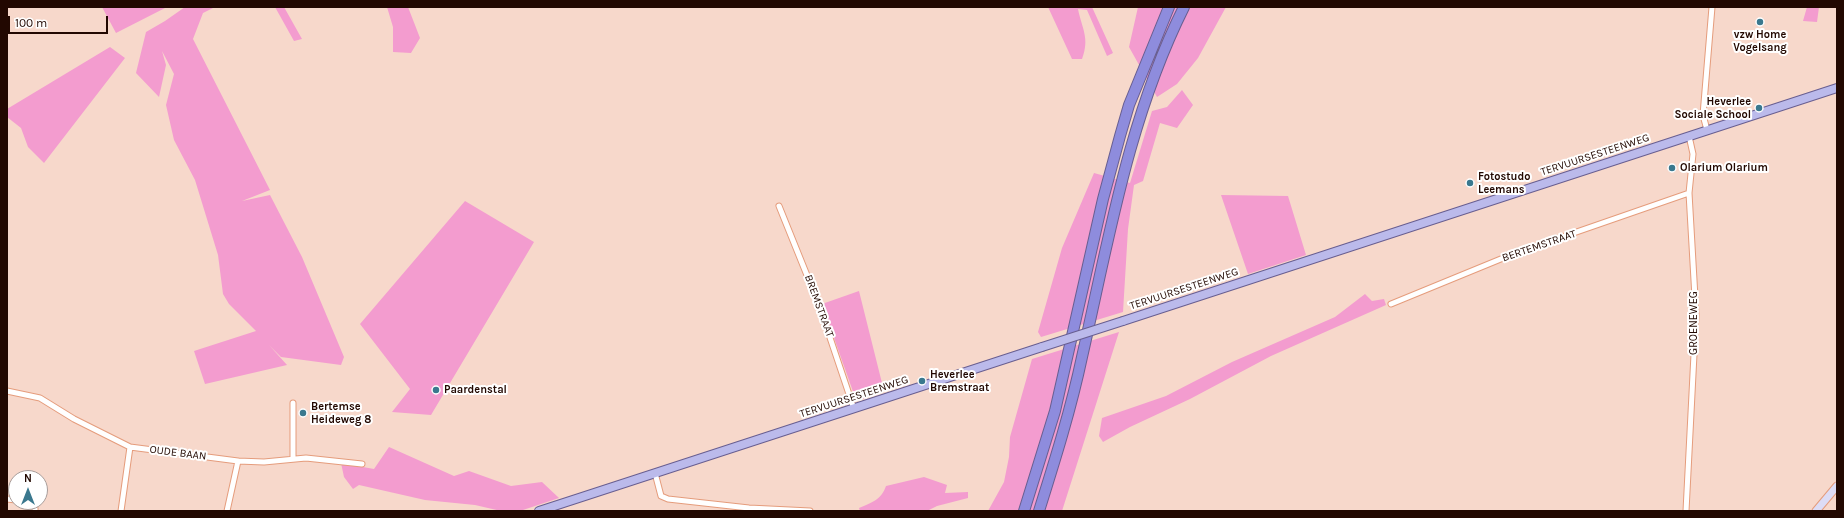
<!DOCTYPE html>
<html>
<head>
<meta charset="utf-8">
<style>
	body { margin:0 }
	#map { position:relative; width:1844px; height:518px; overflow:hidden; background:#f7d8cb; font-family:Karla,sans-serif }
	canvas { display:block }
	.frame { position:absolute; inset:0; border:8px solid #220801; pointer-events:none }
	.north { position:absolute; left:8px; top:470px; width:40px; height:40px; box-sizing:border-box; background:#fff; border:1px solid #a79c99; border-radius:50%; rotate:0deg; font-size:11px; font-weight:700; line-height:16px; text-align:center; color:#220801 }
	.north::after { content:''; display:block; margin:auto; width:14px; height:18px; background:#3a788e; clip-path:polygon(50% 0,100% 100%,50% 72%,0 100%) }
	.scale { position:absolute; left:8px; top:16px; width:100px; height:18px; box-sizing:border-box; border:2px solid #220801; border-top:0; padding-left:5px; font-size:12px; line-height:14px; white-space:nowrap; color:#220801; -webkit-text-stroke:3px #fff; paint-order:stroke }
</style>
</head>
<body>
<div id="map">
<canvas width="1844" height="518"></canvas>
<div class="frame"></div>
<div class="north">N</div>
<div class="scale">100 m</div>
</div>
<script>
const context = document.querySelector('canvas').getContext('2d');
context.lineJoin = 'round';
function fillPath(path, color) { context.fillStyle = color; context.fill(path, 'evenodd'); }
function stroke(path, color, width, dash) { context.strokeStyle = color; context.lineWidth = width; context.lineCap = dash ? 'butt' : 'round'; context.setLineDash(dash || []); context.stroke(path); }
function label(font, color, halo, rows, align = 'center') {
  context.font = font + ' Karla,sans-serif'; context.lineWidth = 4; context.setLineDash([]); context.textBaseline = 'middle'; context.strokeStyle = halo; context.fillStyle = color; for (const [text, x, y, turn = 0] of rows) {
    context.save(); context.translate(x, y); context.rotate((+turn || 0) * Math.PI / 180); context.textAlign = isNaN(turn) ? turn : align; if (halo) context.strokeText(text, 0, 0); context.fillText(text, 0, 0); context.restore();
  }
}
fillPath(new Path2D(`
	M102 7H167L116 33Z
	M185 7H215L203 13 193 39 270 190 242 201 270 195 302 257 344 357 341 365 281 357 269 345 287 365 205 384 194 351 256 331 229 304 223 294 218 255 195 180 174 140 166 105 174 74 162 51 166 65 159 97 136 73 146 32 165 21Z
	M275 7H284L302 39 294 41Z
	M387 7H408L420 38 411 53 393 52V27Z
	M1048 7H1092L1113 53 1107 56 1087 10 1078 9C1082 29 1090 38 1082 59H1072Z
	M1138 7H1226L1198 58 1177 84 1157 97 1129 47Z
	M1807 7H1819L1817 22 1803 21Z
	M110 47 125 58 44 163 28 147 21 128 7 117V109Z
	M1182 90 1193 105 1177 128 1160 123 1143 181 1134 185 1128 229 1123 312 1041 337 1038 332 1062 248 1094 173 1130 183 1152 111 1167 107Z
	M1221 195 1288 196 1306 255 1248 274Z
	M465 201 534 242 431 415 392 412 410 389 360 324Z
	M859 291 883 387C873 391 868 400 856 400L822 304Z
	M1365 294 1372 301 1384 299 1386 305 1271 356 1190 399 1130 427 1103 442 1099 436 1102 418 1166 396 1232 362 1335 317Z
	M1119 332 1062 511H988L1004 482 1009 457 1010 437 1032 359Z
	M389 447 454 476 469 471 511 486 542 482 559 498 520 511H501L475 505 425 500 359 485 353 489 344 477 341 463 374 469Z
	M924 477 947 485 945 493 968 492V498L937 506 927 511H860L859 508C873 502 881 500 886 486Z`), '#f39ccf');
const street = new Path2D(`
	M1707 130 1703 115 1712 7
	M779 206 819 305 854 409
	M1391 304 1513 254 1689 193
	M7 391 40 398 74 419 130 447 238 461 264 462 306 458 362 464
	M293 403V458
	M655 473 661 496 668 499 749 508 810 511
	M7 499 16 500
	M30 502 35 508V511
	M121 511 130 447
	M227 511 238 461
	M1686 511 1696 315 1689 193 1693 154 1689 136`);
const secondary = new Path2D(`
	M1816 511 1837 486`);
const primary = new Path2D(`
	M1123 321 1837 88
	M539 511 1042 347`);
const highway = new Path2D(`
	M1024 511 1055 411 1103 199 1120 136 1129 105 1169 7
	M1039 511C1055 460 1071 409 1082 357 1109 238 1129 117 1184 7`);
stroke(street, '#e59c7c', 7);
stroke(secondary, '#e59c7c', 9);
stroke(primary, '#685e90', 10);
stroke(highway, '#685e90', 12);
stroke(street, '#fff', 5);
stroke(secondary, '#dddcf5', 7);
stroke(primary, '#bbbaeb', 8);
stroke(highway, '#8e8cdd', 10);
const primaryBridge = new Path2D(`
	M1042 347 1123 321`);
stroke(primaryBridge, '#685e90', 10, []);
stroke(primaryBridge, '#bbbaeb', 8);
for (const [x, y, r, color] of [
	[1760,22,4,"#3a788e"],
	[1759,108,4,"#3a788e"],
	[1672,168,4,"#3a788e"],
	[1470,183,4,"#3a788e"],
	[922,381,4,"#3a788e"],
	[436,390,4,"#3a788e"],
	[303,413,4,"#3a788e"]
]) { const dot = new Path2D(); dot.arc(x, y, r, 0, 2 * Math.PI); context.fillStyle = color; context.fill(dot); stroke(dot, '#fff', 1.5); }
label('bold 11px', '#220801', '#fff', [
	["vzw Home",1760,35,"center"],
	["Vogelsang",1760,48,"center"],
	["Heverlee",1751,102,"right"],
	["Sociale School",1751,115,"right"],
	["Olarium Olarium",1680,168],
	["Fotostudo",1478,177],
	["Leemans",1478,190],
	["Heverlee",930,375],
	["Bremstraat",930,388],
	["Paardenstal",444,390],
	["Bertemse",311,407],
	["Heideweg 8",311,420]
], 'left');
label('11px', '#220801', '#fff', [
	["TERVUURSESTEENWEG",1595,155,-18],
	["BERTEMSTRAAT",1539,246,-19],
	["TERVUURSESTEENWEG",1184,289,-18],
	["BREMSTRAAT",819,306,70],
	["GROENEWEG",1694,323,-90],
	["TERVUURSESTEENWEG",854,397,-18],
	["OUDE BAAN",178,453,7]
]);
</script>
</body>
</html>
